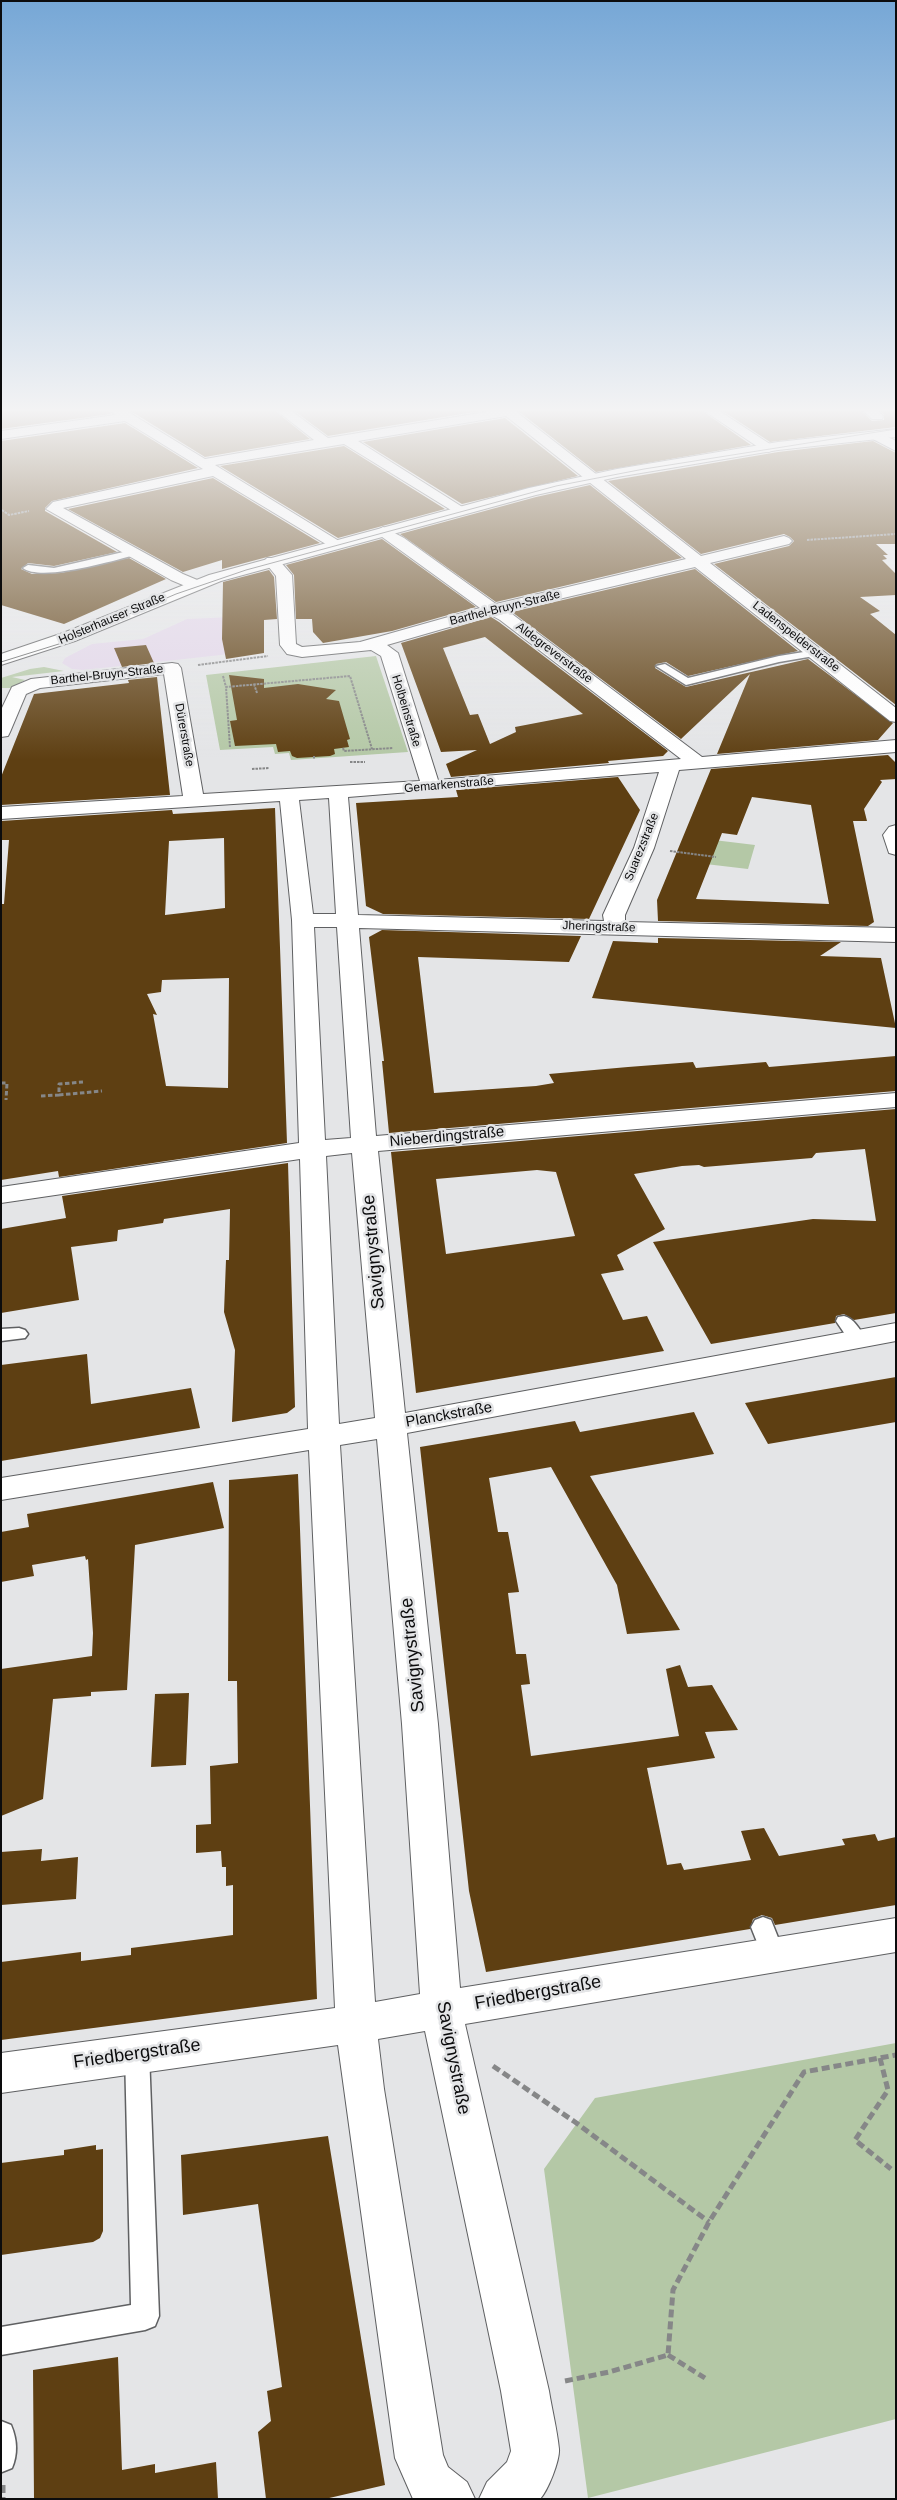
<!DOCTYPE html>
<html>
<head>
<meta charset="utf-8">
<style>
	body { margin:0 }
	#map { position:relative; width:897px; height:2500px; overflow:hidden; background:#e4e5e7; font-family:Helvetica,sans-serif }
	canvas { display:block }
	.frame { position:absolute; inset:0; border:2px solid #0c0c0d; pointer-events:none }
</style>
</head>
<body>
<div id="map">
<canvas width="897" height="2500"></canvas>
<div class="frame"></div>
</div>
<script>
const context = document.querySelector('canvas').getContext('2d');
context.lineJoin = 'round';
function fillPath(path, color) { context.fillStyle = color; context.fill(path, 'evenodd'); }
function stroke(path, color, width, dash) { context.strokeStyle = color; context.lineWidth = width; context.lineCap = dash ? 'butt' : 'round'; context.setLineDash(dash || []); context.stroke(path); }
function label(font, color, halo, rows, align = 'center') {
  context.font = font + ' Helvetica,sans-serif'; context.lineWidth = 5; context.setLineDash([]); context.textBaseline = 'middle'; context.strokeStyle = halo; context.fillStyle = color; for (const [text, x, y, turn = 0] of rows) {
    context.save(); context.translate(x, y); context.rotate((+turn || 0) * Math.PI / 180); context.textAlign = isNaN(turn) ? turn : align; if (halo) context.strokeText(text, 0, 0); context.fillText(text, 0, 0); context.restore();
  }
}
fillPath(new Path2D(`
	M233 617 239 653 84 670 72 669 62 663 65 658 92 644 143 639 187 619Z`), '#e2d6e9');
fillPath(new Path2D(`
	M376 656 408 752 291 760 289 753 275 754 273 747 220 750 206 675Z
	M44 667 64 671 12 677 25 680 11 688H1V678L30 669Z
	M689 837 755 845 748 869 680 861Z
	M896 2043V2419L588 2498 544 2169 595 2098Z`), '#b4c8a6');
fillPath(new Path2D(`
	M1 410H108L111 414 1 429Z
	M129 410H274L310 439 205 457Z
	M293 410H486L328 436Z
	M517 410H701L751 445 596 472Z
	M721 410H861L872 421 884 420V415L880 410H896V427L770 442Z
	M505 418 578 476 462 504 363 442Z
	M125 423 198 468 52 501 45 508V511L117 552 54 566 28 563 21 569 32 574 61 573 129 558 166 579 64 624 1 605V441Z
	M873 441 896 453V544H876L888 555H883L887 559 882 560 896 574V595L860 597 880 611 870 614 896 635V705L714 564 789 546 794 541 790 537 784 534 701 554 608 481 778 452Z
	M344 446 445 509 338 538 220 466Z
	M213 478 320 543 222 569V560L183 572 68 509Z
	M590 485 682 558 496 602 400 534 536 497Z
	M382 539 476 607 392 631 323 643 313 632 312 619H296L294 575 286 565Z
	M695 569 798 651 688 676 666 662 656 664 655 668 686 687 808 659 893 723 878 740 717 754 750 674 681 739 512 612Z
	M269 570 274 577 277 619 264 620V653L226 659 222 639 223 582Z
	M491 617 499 622 668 751 663 756 608 761 609 763 451 777 446 764 477 750 441 752 401 643ZM485 637 509 656 583 714 515 727 516 732 490 744 478 714 470 715 443 648Z
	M146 645 154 663 122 667 114 648Z
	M229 675 264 679V688L298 684 336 690 326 699 339 701 350 739 347 740 349 747 334 749 335 754 330 756 297 758 292 756 290 751 278 752 276 744 235 746 230 721 237 720Z
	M157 677 170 795 1 805V777L34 694 129 683 128 680Z
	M888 755 896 763V779L880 780 882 782 864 809 867 821H853L874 922 868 926 658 921 657 900 711 769ZM752 797 811 805 829 904 696 899 722 833 737 835Z
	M618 777 640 810 589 919 383 914 366 906 356 803 458 797 456 790Z
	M275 808 287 1143 59 1177 58 1171 1 1180V904H4L9 840H1V821L172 810 173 814ZM224 838 225 908 165 915 169 841ZM229 978 228 1088 166 1086 153 1014 157 1015 147 994 161 992 162 980Z
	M382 930 581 936 569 962 418 957 434 1093 536 1086 554 1083 549 1074 628 1067 693 1062 696 1068 766 1062 769 1067 896 1056V1091L389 1133 382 1061H384L369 937Z
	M658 938 841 942 820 956 881 958 896 1028 592 998 613 941 658 943Z
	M896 1109V1313L854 1320 844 1314 836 1316 835 1323 711 1344 653 1242 813 1219 876 1221 865 1149 816 1153 812 1158 704 1167 699 1165 682 1166 634 1174 665 1229 617 1255 624 1270 601 1274 623 1320 647 1316 664 1351 416 1393 391 1152ZM537 1170 556 1172 575 1236 446 1254 436 1179Z
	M288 1163 295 1407 287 1413 232 1422 235 1350 224 1312 226 1260H229L230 1209 164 1219 163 1223 118 1230 117 1241 71 1247 79 1300 1 1313V1229L66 1218 62 1196Z
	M87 1354 91 1404 191 1388 200 1428 1 1461V1365Z
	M896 1377V1422L768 1444 745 1403Z
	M694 1412 714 1454 590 1476 680 1630 627 1634 617 1585 551 1467 489 1478 498 1532H508L519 1592 508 1593 516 1654H526L530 1684 521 1685 531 1756 679 1736 666 1669 680 1665 688 1687 712 1685 738 1730 705 1732 715 1758 647 1768 667 1865 681 1863 684 1870 751 1860 741 1831 764 1828 779 1856 845 1845 842 1839 875 1834 878 1841 896 1837V1905L775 1925 772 1918 762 1915 753 1919 750 1929 486 1972 469 1891 420 1447 575 1421 580 1432Z
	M298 1474 317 1999 1 2040V1962L81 1952V1961L131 1955V1948L233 1935V1885L226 1886V1867H222L221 1851 196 1853V1825L211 1824 210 1766 238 1763 237 1681H228L229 1480Z
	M213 1482 224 1528 135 1545 127 1690 91 1692V1696L53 1699 43 1799 1 1816V1669L92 1656 93 1633 88 1559 86 1560 85 1556 32 1565 34 1576 1 1582V1532L29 1527 27 1514Z
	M189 1693 186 1765 151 1767 155 1694Z
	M42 1849 41 1861 78 1857 76 1899 1 1905V1852Z
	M328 2136 385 2485 325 2499H266L258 2432 271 2421 267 2391 282 2387 258 2204 183 2215 181 2155Z
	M96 2145V2150L103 2149V2231L100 2238 93 2242 1 2255V2163L64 2155V2150Z
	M118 2357 122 2470 155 2464V2473L216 2462 218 2499H34L33 2370Z`), '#5e3f12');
const service = new Path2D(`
	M132 550 137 553 135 555C112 561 41 582 23 568L28 565 54 568Z
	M816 650 820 651V655L779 662 686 685 656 666 665 664 688 678 779 656Z
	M844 1316C854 1318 860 1330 866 1339L863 1343H851L836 1321 838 1317Z
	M19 1328 25 1330 28 1334 25 1338 1 1341V1329Z
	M763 1917 771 1920 785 1955 781 1962 773 1965 765 1962 751 1927 755 1920Z
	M137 2042 146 2045 149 2053 159 2316 155 2326 145 2330 1 2355V2327L131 2305 125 2053 128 2045Z
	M1 2421 11 2425C17 2439 18 2454 12 2468L2 2472Z`);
const minor = new Path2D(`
	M110 410H125L205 459 314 440 276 410H290L328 438 498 410H514L701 556 784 536 789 538 792 541 789 544 710 563 896 708V722L890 721 695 567 508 611 702 757 896 740V752L679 770 654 848 625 915V922L896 928V942L359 928 376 1136 896 1093V1107L378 1151 405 1413 896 1323V1341L407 1433 438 1724 460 1988 896 1918V1952L465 2024 549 2391C552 2410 557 2429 559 2449 560 2460 548 2491 540 2499H479L487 2482 507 2462 511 2451 501 2391 425 2031 378 2039 384 2089 443 2455 448 2467 467 2482 475 2499H413L395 2458 338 2045 1 2093V2053L335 2008 309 1450 1 1500V1478L308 1429 300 1159 1 1203V1187L299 1143 292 920 280 801 1 819V807L183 796 164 674 40 688 26 694 10 732 8 736 1 737V710L12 687 31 679 172 663 178 664 181 668 203 794 420 781 381 656 371 650 302 657 287 654 280 645 276 576 264 561 267 558H277L292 575 296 644 302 647 360 642 480 608 378 534 376 531 383 527 404 538 496 604 686 559 506 416 358 441 464 508 466 511 459 515 344 444 215 465 339 541 342 544 339 547 334 549 213 476 63 508 183 574 202 582 204 585 202 588H190L171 580 46 509 53 502 203 469 125 421 1 439V431L115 415ZM491 615 500 620 681 759 438 780 398 653 387 645ZM659 772 634 848 603 915 604 921 358 915 348 797ZM329 798 336 914H313L299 800ZM314 927H337L351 1138 325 1140ZM352 1153 375 1418 339 1424 326 1156ZM377 1439 402 1724 420 1994 375 2002 340 1445Z
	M703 410H718L776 448 769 452 764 451Z
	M863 410H877L883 416 882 419H872Z
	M876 431 896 441V451L871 438 869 435Z
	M896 825V855L889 853 883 835 889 827Z`);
const secondary = new Path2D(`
	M896 429V437L778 450 617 477 536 495 221 581 75 641 1 665V654L63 633 209 575 529 488 617 469 778 442Z`);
stroke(service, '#5f6062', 3);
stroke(minor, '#5f6062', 2);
stroke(secondary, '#5f6062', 2);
stroke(new Path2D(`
	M2 510 9 515 29 511
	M807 540 896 534
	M198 665 268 656
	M223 676 226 687
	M254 684 257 693
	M230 747 226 687 350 676 372 749
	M343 748 344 751 393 748
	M314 756V759
	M350 762H365
	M252 769 269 768
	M670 851 716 857`), '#868788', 2, [2.5, 1]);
stroke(new Path2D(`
	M1 1083H7L6 1100
	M59 1095 102 1091
	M41 1096 59 1095V1084L83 1082`), '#868788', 3, [4.5, 2.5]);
stroke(new Path2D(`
	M880 2058 888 2090 855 2140 891 2169
	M493 2066 575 2122 709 2222
	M668 2355 705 2378
	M565 2381 609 2372 668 2355 673 2290 709 2222 804 2072 896 2055
	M3 2485V2499`), '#868788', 5, [8, 4]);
fillPath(service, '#fff');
fillPath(minor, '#fff');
fillPath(secondary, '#fff');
stroke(new Path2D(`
	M1 662 62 643 176 594 246 570 556 486 644 469 896 429`), '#68696a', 1);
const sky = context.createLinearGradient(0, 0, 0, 760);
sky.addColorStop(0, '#76a7d6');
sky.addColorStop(0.54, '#f3f3f4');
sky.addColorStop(1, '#f3f3f400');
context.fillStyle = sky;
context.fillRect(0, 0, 897, 760);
label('12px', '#0c0c0d', '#e4e5e7', [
	["Barthel-Bruyn-Straße",505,608,-14],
	["Holsterhauser Straße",112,619,-23],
	["Ladenspelderstraße",796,637,38],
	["Aldegreverstraße",554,653,37],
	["Barthel-Bruyn-Straße",107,675,-6],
	["Holbeinstraße",406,711,73],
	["Dürerstraße",184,735,80],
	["Gemarkenstraße",449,785,-5],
	["Suarezstraße",642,847,-68],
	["Jheringstraße",599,927,2]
]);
label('15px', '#0c0c0d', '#e4e5e7', [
	["Nieberdingstraße",447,1137,-5],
	["Planckstraße",449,1415,-10]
]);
label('18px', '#0c0c0d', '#e4e5e7', [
	["Savignystraße",374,1252,-95],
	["Savignystraße",413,1655,-96],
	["Friedbergstraße",538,1993,-10],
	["Friedbergstraße",137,2054,-8],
	["Savignystraße",453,2058,79]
]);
</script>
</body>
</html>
